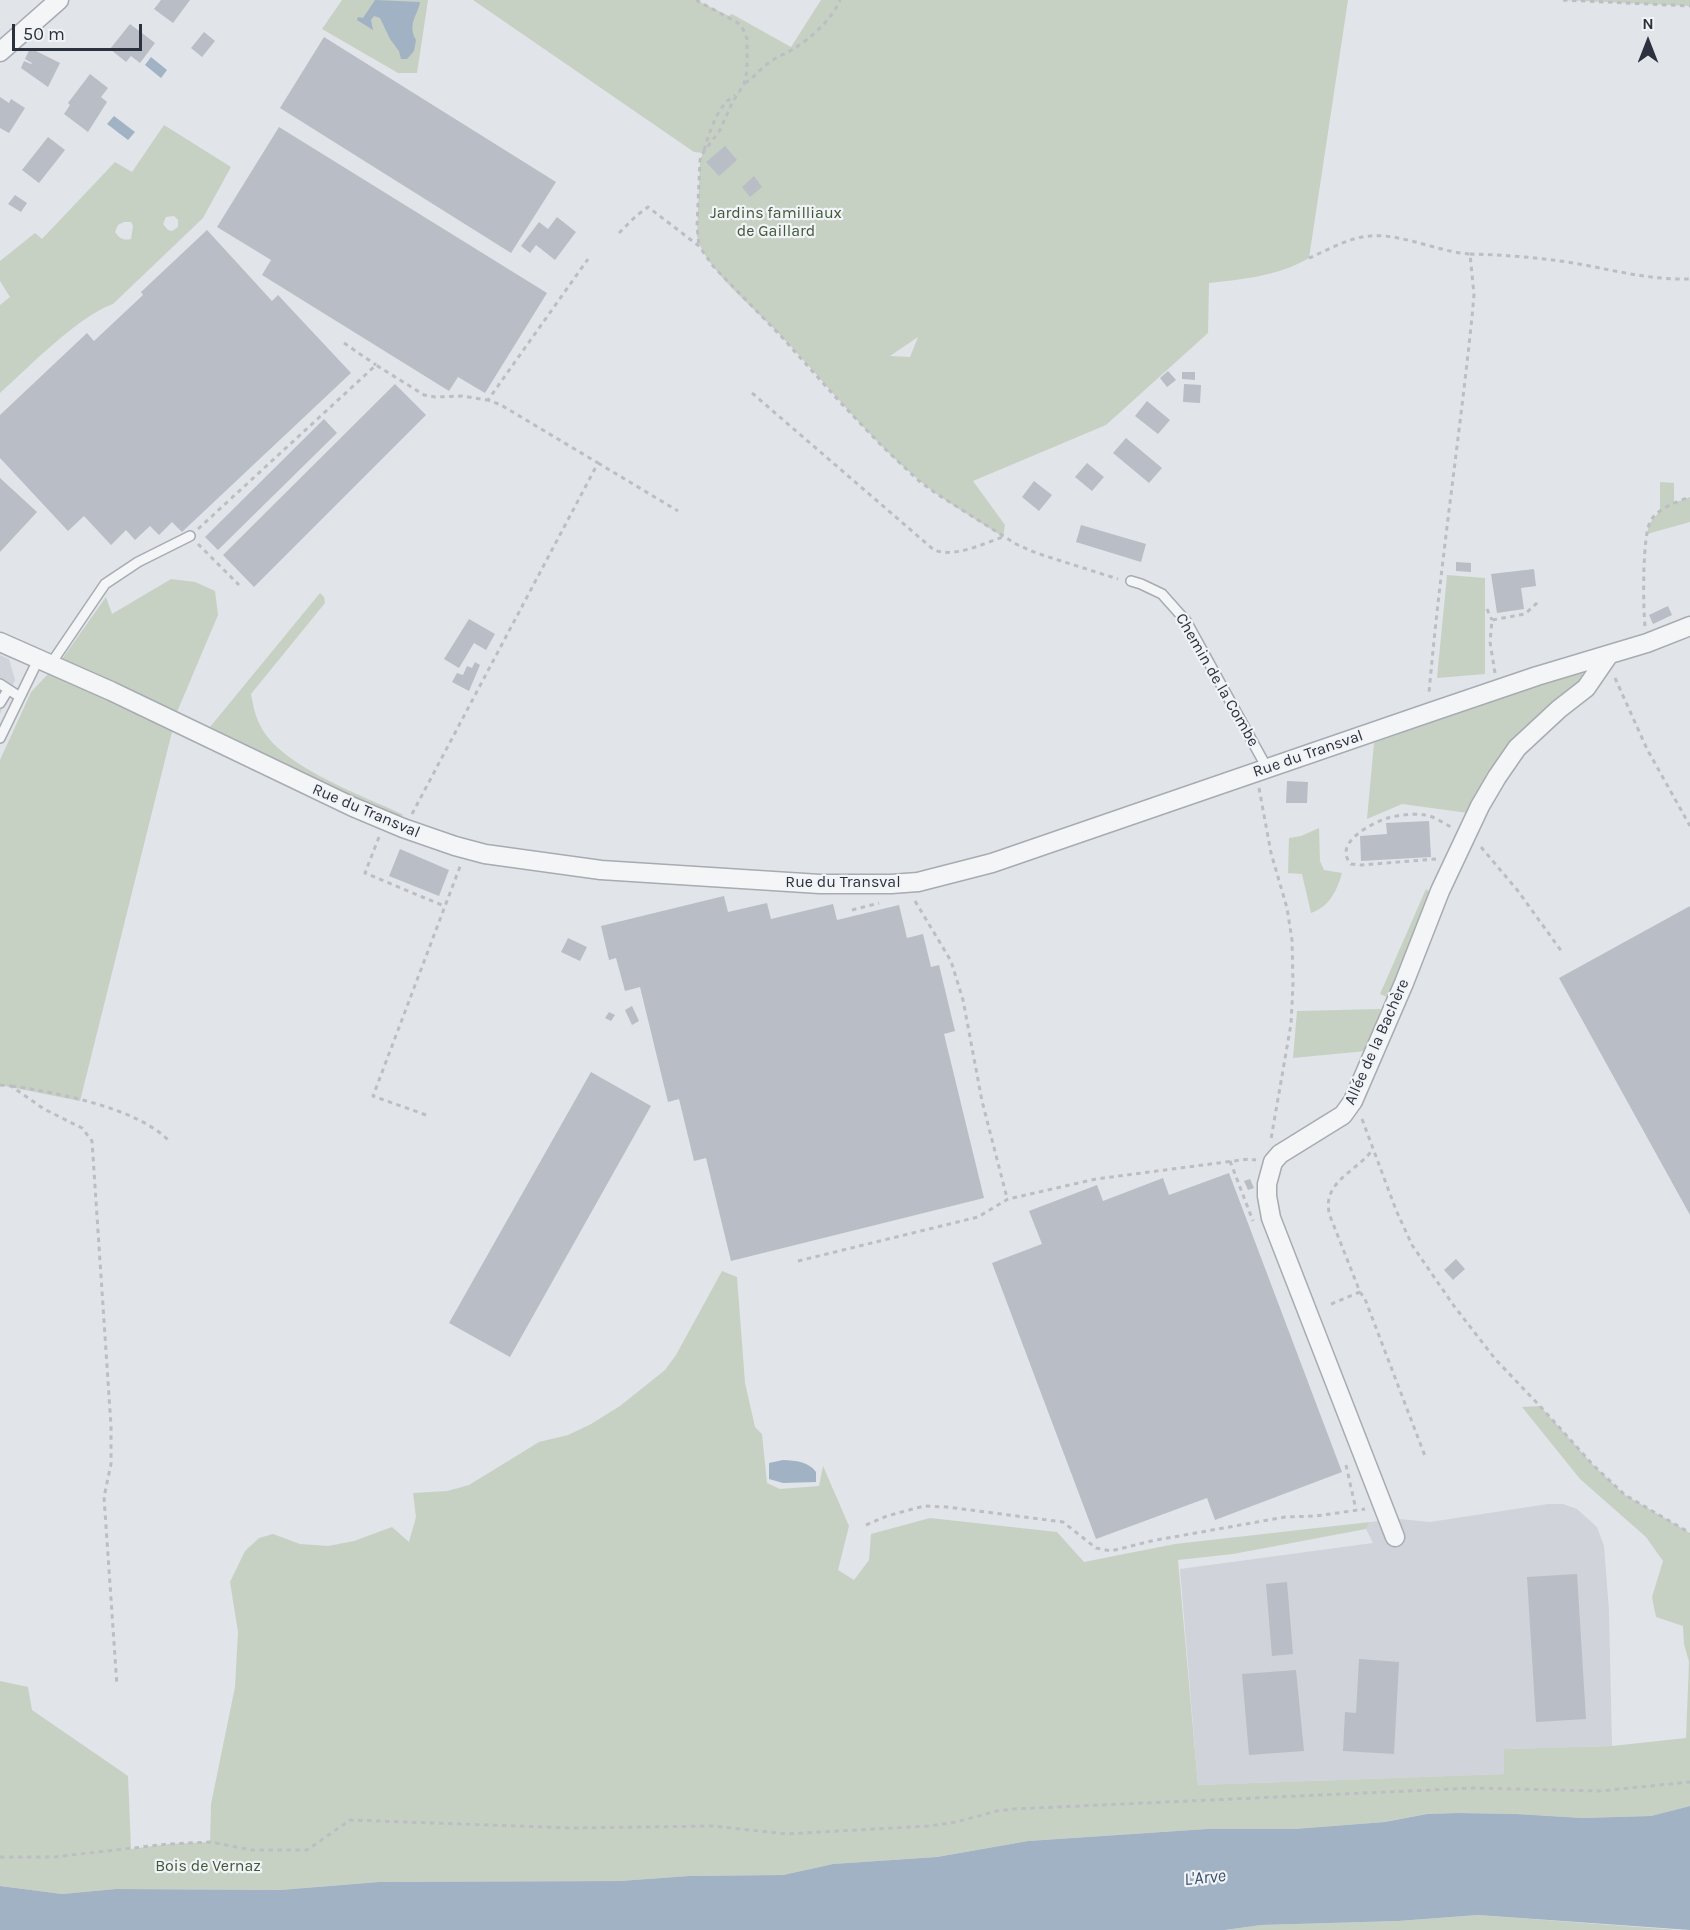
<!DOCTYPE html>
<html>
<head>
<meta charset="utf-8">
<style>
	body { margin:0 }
	#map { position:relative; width:1690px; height:1930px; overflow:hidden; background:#e1e4e8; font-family:Karla,sans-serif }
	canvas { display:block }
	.north { position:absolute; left:1618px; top:12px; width:60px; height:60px; -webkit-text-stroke:4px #f1f3f6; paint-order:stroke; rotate:0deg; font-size:16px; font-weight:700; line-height:24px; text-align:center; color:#2b323e }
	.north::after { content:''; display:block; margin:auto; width:21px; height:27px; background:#2b323e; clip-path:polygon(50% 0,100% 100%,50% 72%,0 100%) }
	.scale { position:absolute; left:12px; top:24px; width:130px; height:27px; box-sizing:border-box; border:3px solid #2b323e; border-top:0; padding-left:8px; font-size:18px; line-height:21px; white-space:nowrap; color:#2b323e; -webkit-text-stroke:4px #f1f3f6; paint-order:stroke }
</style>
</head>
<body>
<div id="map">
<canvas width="1690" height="1930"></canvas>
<div class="north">N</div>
<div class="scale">50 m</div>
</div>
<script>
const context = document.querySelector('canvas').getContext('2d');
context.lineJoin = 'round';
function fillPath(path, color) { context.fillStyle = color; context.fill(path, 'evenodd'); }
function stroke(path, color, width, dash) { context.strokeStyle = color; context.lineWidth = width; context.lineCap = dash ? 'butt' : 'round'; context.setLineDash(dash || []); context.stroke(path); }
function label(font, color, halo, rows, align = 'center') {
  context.font = font + ' Karla,sans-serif'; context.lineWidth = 4.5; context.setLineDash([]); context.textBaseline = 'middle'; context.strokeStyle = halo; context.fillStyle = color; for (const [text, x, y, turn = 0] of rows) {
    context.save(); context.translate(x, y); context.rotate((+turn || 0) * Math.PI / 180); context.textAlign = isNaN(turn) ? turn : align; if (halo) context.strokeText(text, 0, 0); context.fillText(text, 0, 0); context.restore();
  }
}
fillPath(new Path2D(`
	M0 655 9 659 15 680 0 714Z
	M1548 1504H1563L1577 1509 1597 1527 1604 1546 1609 1611 1612 1746 1504 1749 1505 1774 1198 1785 1180 1569 1373 1543 1366 1529 1370 1522 1399 1519 1430 1522Z`), '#d0d3da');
fillPath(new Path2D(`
	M342 0H428L417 73H398L322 29Z
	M473 0H696L729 16 732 14 791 47 821 0H1348L1309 258C1278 276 1245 279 1209 283L1208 333 1106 425 973 481 1005 525 1003 537C975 518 945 502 920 481 868 438 827 384 781 336 757 310 704 269 697 236L700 160 703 153 694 152ZM918 337 910 357 890 356Z
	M1563 0H1690V6Z
	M164 125 231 167 203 218 113 304C77 317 29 367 0 393V305L10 297 0 281V261L35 233 42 239 115 162 132 172ZM174 216 178 220V227L172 231 168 230 163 224 166 217ZM124 222H131L133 226 131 239C123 241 119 238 115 232L118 225Z
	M1660 482 1674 483V503L1690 497V522L1647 534 1649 524 1660 511Z
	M1447 575 1485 578V674L1437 678Z
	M171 579 195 582 215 591 218 615 177 712 80 1101 0 1085V760L31 692 62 659 106 597 112 614Z
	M320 593 324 597 325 603 251 694C253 705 255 715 260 725 279 766 364 796 404 815L394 817 210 727Z
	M1581 671 1585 681 1509 746 1484 780 1468 813 1402 804 1367 819 1374 743 1539 683Z
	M1319 828 1320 861 1324 870 1342 873C1337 891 1329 907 1311 913L1302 874 1288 873 1289 838 1301 836Z
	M1426 889 1432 894 1387 997 1380 994Z
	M1381 1009 1366 1051 1293 1058 1297 1011Z
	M722 1271 737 1277 745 1383 755 1427 762 1434 767 1483 780 1489 819 1486 823 1466 849 1526 838 1570 854 1580 869 1560 871 1534 930 1518 1057 1532 1084 1562 1175 1544 1370 1522 1366 1529 1233 1554 1178 1560 1198 1785 1504 1774V1749L1612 1746 1686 1738 1689 1662 1684 1644 1683 1626 1656 1617 1652 1597 1663 1561 1646 1537 1580 1479 1522 1407 1540 1406 1593 1465 1625 1495 1690 1533V1806L1651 1816 1582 1818 1516 1814 1457 1813 1427 1814 1385 1822 1294 1829H1207L1028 1841 937 1857 833 1864 783 1875 689 1876 620 1881 379 1882 280 1890 116 1889 62 1894 0 1886V1681L28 1687 32 1710 128 1776 131 1849 169 1844 210 1842 211 1804 235 1687 238 1632 230 1582 245 1551 259 1538 273 1534 300 1544 328 1546 354 1541 392 1527 409 1542 416 1517 413 1493 447 1491 469 1485 539 1442 568 1435 591 1424 620 1406 665 1370 676 1355Z
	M1478 1915 1679 1930H1225L1261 1925 1398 1921Z`), '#c7d1c3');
fillPath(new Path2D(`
	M375 0 420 2C418 15 407 24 416 40L414 51 407 59H401L399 51 390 39 380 18 374 16 371 20 373 30 357 20 358 17 363 18Z
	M151 57 167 70 161 78 145 65Z
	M114 116 135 132 128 140 107 124Z
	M783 1460C796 1461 808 1461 816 1472V1482L783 1483 769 1479V1463Z
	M1690 1806V1930L1478 1915 1398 1921 1261 1925 1225 1930H0V1886L62 1894 116 1889 280 1890 379 1882 620 1881 689 1876 783 1875 833 1864 937 1857 1028 1841 1207 1829H1294L1385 1822 1427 1814 1457 1813 1516 1814 1582 1818 1651 1816Z`), '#a0b2c4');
fillPath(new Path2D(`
	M161 0H190L173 23 154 9Z
	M130 24 155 43 140 63 131 56 126 62 110 49Z
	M204 32 215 41 202 57 191 48Z
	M324 37 556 182 511 253 280 108Z
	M30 48 60 63 48 87 21 68 24 61 31 64 32 63 25 59Z
	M90 74 108 88 101 97 107 102 88 132 64 114 70 105 68 103Z
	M0 97 9 103 11 99 25 108 9 133 0 128Z
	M279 127 547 293 485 393 458 377 449 391 262 275 271 260 217 227Z
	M48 137 65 150 39 183 22 170Z
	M725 146 737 160 719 176 706 162Z
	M754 176 762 187 750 197 742 187Z
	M15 195 27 203 21 212 8 204Z
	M557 217 576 232 555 260 536 245 530 253 521 246 539 222 548 229Z
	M207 230 272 301 278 295 351 373 182 532 172 522 159 535 150 526 135 540 126 530 111 545 84 516 68 531 0 458V415L87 333 94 341 143 295 141 292Z
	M1168 371 1176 380 1167 387 1160 378Z
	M1182 372H1195V380L1182 379Z
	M395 384 426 415 254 587 223 555Z
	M1184 384 1201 385 1200 403 1183 402Z
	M1147 401 1170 420 1158 434 1135 416Z
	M324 419 337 433 218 550 205 537Z
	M1126 438 1162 468 1149 483 1113 453Z
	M1087 463 1104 477 1092 491 1075 477Z
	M0 478 37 512 0 552Z
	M1034 481 1052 495 1039 511 1022 497Z
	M1081 525 1146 544 1141 562 1076 542Z
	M1456 562 1471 563V572L1456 571Z
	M1534 569 1536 586 1521 588 1524 609 1497 613 1491 574Z
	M1668 606 1672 615 1653 624 1649 615Z
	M469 619 495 634 486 650 474 643 459 668 444 659Z
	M475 662 480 665 469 691 452 682 457 673 463 675 467 666 472 668Z
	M1287 781 1308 782 1307 803H1286Z
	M1429 821 1431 857 1361 861 1360 836 1387 834 1386 823Z
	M400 849 449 870 439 896 389 876Z
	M724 896 728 912 767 903 771 919 833 904 837 920 899 905 907 938 923 934 931 967 939 965 955 1031 944 1034 984 1198 731 1261 706 1158 694 1161 679 1099 668 1102 640 987 625 991 616 958 609 960 601 926Z
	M1690 906V1215L1559 978Z
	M568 938 587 947 580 961 561 952Z
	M632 1006 639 1021 632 1025 625 1010Z
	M609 1012 615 1015 611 1021 605 1018Z
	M591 1072 651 1106 510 1357 449 1323Z
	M1229 1173 1342 1472 1215 1520 1207 1498 1096 1539 992 1263 1042 1244 1029 1211 1097 1185 1103 1201 1163 1178 1169 1195Z
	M1250 1179 1254 1188 1248 1190 1244 1181Z
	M1456 1259 1465 1269 1453 1280 1444 1270Z
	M1577 1574 1586 1719 1536 1722 1527 1577Z
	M1287 1582 1293 1654 1272 1656 1266 1584Z
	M1359 1659 1399 1662 1394 1754 1343 1751 1345 1712 1356 1713Z
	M1296 1670 1304 1751 1249 1755 1242 1674Z`), '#b9bdc5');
const lane = new Path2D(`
	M1131 581 1141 584 1162 594 1186 621 1267 768
	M50 665 105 584 138 562 190 536
	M0 684 20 697
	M0 703 8 690
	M0 738 38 660`);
const street = new Path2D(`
	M0 52 59 0
	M0 642 111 691 353 807 403 828 455 846 485 854 601 870 820 884H891L918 882 992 863 1428 713 1537 676 1647 643 1690 626
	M1395 1537 1271 1218 1267 1196V1184L1273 1162 1280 1154 1343 1115 1353 1101 1404 983 1440 891 1480 806 1497 777 1517 748 1559 709 1586 688 1608 656`);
stroke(lane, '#a7abb2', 12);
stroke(street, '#a7abb2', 21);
stroke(new Path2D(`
	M696 0 738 23 743 29 747 39V71L744 84 732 103 720 130 703 153 700 160 697 226 699 246
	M1563 0 1690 6
	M745 83C755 77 761 68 770 62 778 56 787 53 795 48 812 37 832 19 840 0
	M704 150C710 131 717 106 735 95
	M619 233 636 216 648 207 699 246 713 266 780 335 840 402 882 446 919 481 937 494 1016 544 1036 553 1118 579
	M1470 254C1508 255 1547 258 1585 265 1620 272 1654 280 1690 279
	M1309 258C1328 250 1350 237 1370 236 1401 233 1438 252 1470 254L1474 295 1472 317C1459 442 1440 567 1429 693
	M344 343 376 365
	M752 393 934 550C955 558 982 544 1003 537
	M598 463 678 511
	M198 529 376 365 424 395 435 397 462 396 487 400
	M198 544 239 585
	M1487 609 1492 620
	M1645 626C1643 608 1642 534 1651 520 1659 508 1676 502 1690 497
	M1495 673 1490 642 1492 620 1525 614 1538 602
	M1615 678 1647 749 1690 826
	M1259 788 1271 853 1287 908 1292 940 1293 983 1291 1024 1271 1139
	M412 814 598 463 501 405 488 400 588 259
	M379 837 365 873 444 906
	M1481 847 1518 891 1562 952
	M1436 859 1361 865 1351 864C1332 843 1372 823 1388 818 1398 815 1415 813 1425 815 1434 816 1443 823 1451 827
	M915 901 951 961 963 1000 982 1101 1007 1198
	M852 910 879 903
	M0 1085 11 1086 44 1109 82 1128 92 1141 111 1426V1464L104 1497 117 1686
	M12 1086C58 1093 139 1108 170 1142
	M426 1115 373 1096 461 864
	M1362 1119 1396 1210 1412 1245 1454 1306 1496 1360 1540 1406 1593 1465 1625 1495 1690 1533
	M1230 1161 1253 1221
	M798 1261 978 1217 1008 1199 1096 1179 1249 1159 1256 1160
	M1360 1292 1365 1299 1425 1456
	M1331 1304 1360 1292 1330 1216C1320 1182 1357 1172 1373 1149
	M1346 1465 1356 1510
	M866 1525 887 1516 924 1506 947 1507 1063 1522 1096 1548 1111 1551 1151 1541 1285 1517 1316 1516 1365 1509
	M0 1857H53L169 1844 211 1842 251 1850H307L350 1820 572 1828 713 1826 787 1834 929 1826 956 1822 997 1811 1013 1809 1474 1788 1600 1791 1690 1782`), '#bcbec3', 3, [4.5, 4.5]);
stroke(lane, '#f4f5f7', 9);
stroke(street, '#f4f5f7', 18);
label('16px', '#40583a', '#f1f3f6', [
	["Jardins familliaux",776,213],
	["de Gaillard",776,231],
	["Bois de Vernaz",208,1866]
]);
label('16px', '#2b323e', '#f1f3f6', [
	["Chemin de la Combe",1217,680,60],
	["Rue du Transval",1308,754,-19],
	["Rue du Transval",366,811,23],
	["Rue du Transval",843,882],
	["Allée de la Bachère",1377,1042,-66]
]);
label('italic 18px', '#3a516e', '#f1f3f6', [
	["L'Arve",1205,1878,-6]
]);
</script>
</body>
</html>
